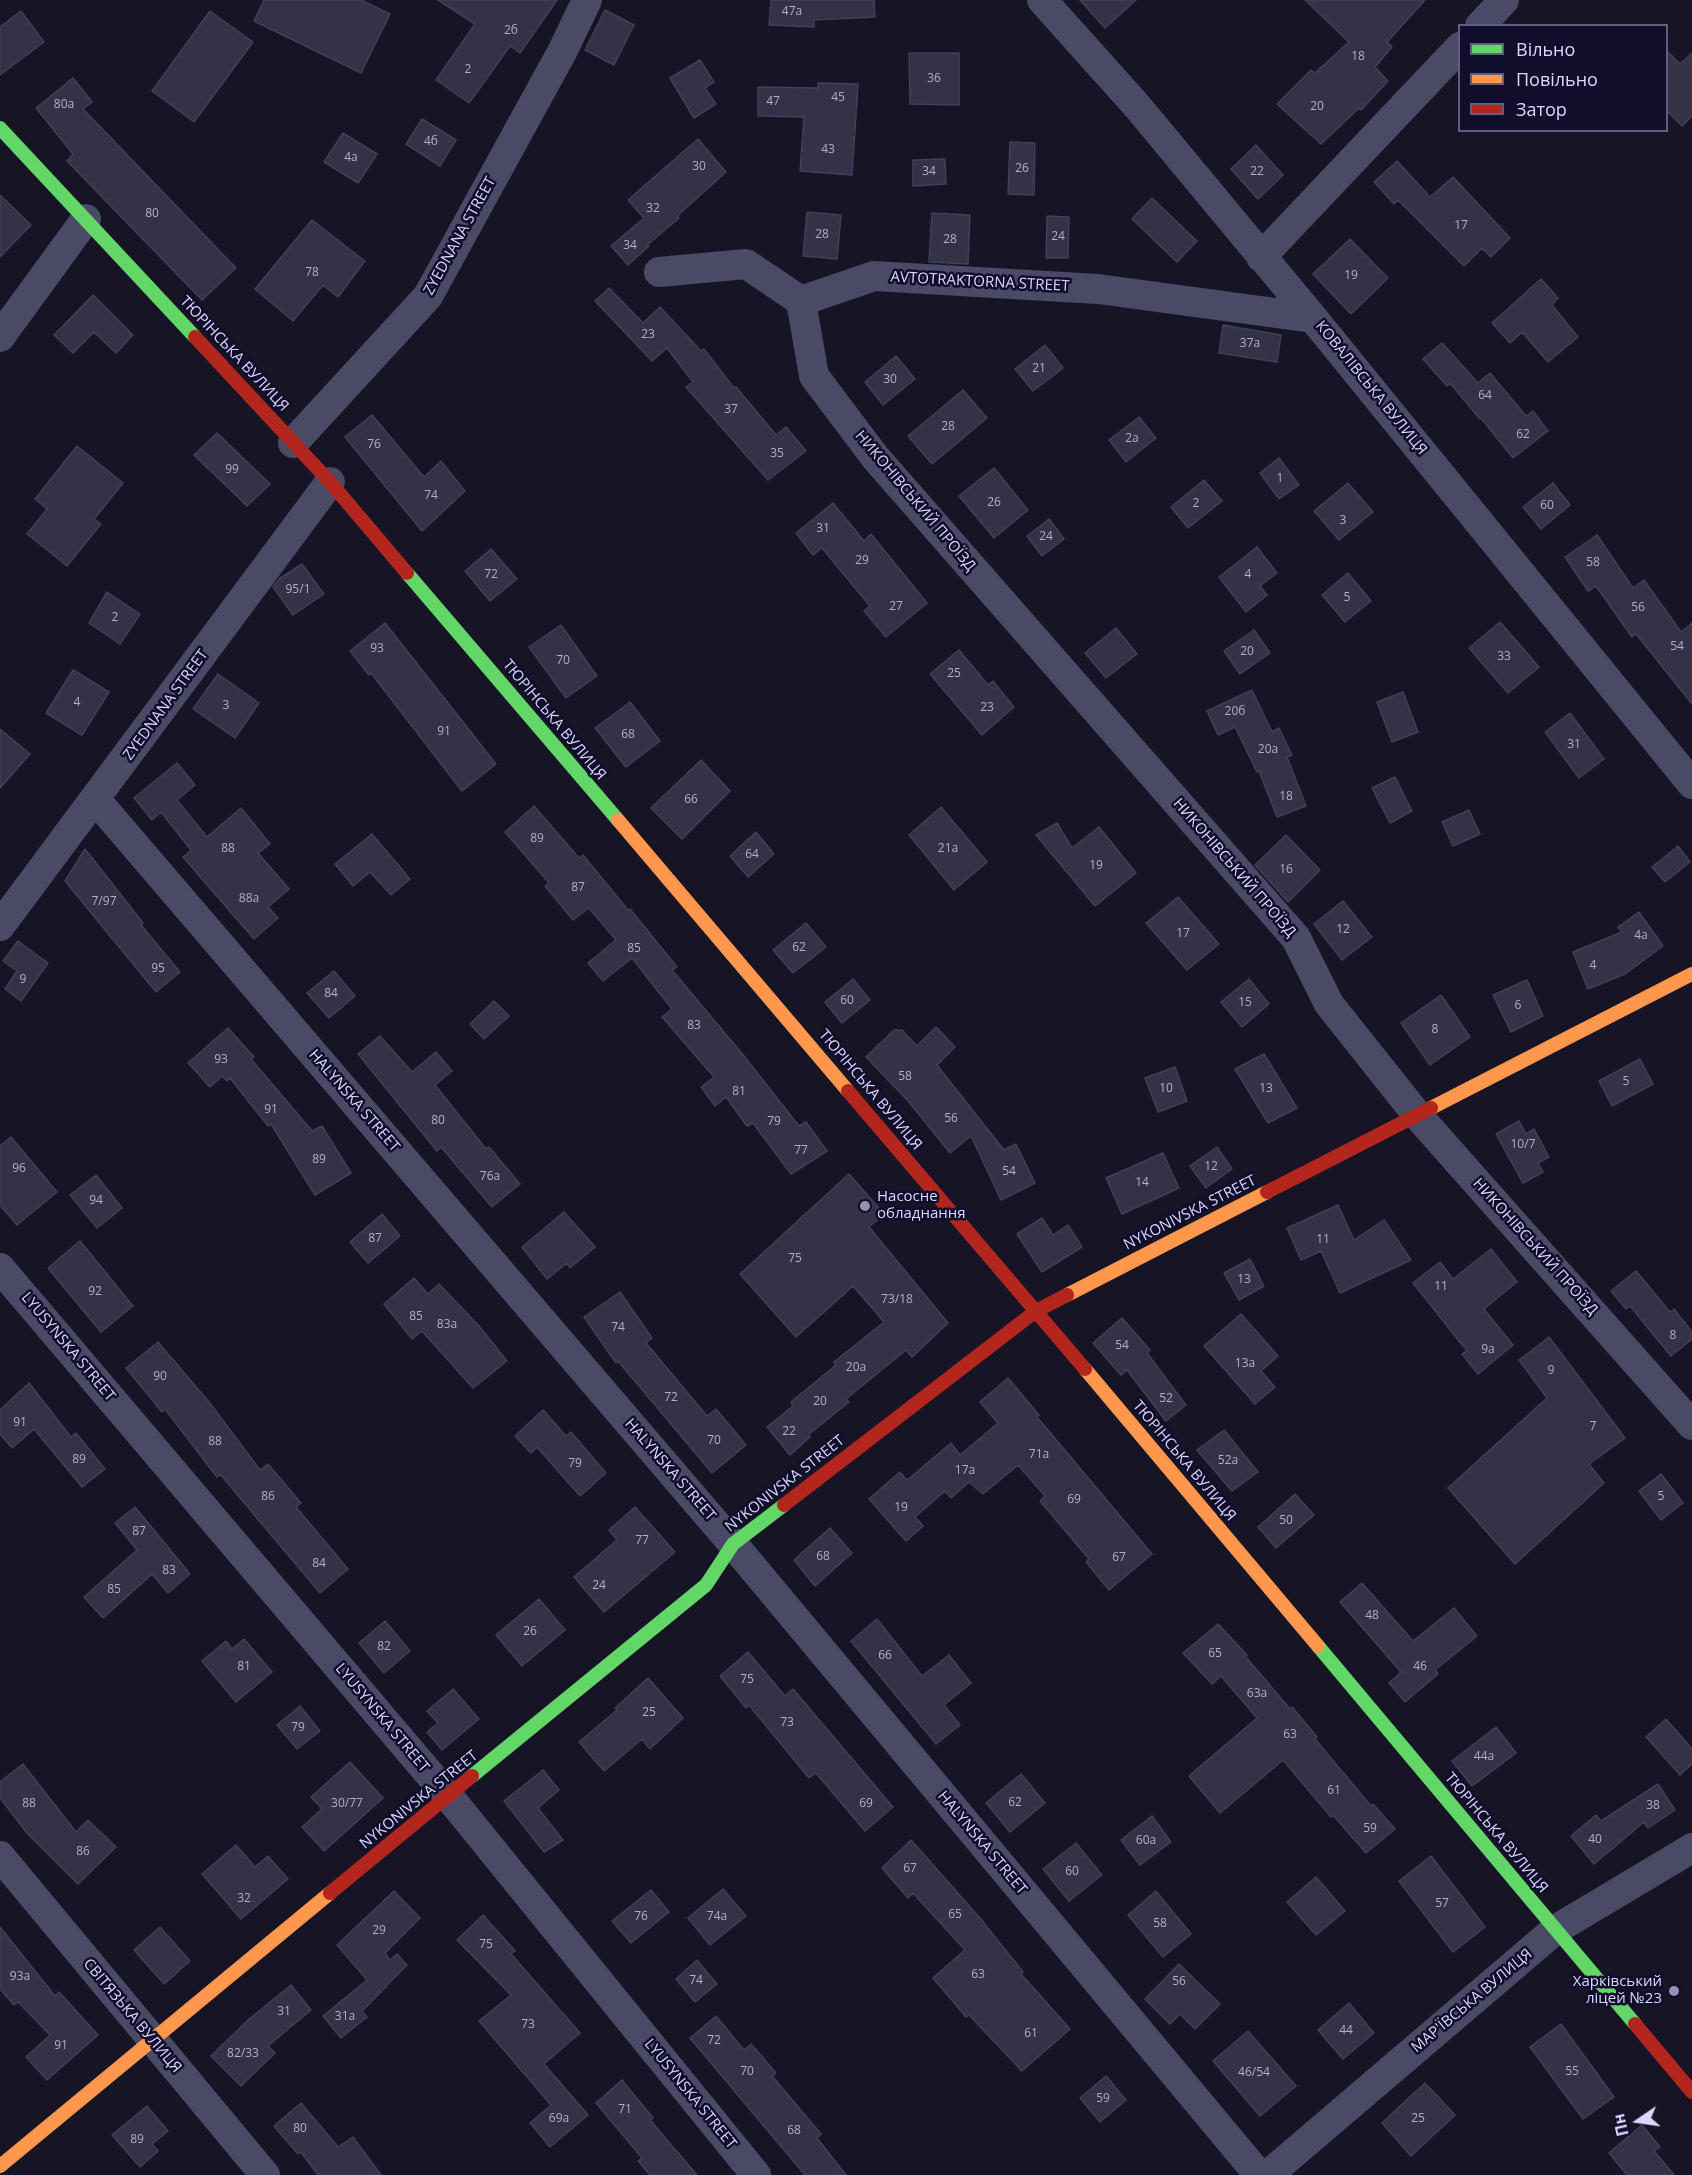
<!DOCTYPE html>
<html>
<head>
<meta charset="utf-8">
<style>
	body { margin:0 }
	#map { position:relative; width:1692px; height:2175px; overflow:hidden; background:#161425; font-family:"Open Sans",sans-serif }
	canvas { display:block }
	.legend { position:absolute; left:1458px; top:24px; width:210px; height:108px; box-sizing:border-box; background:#110e2b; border:2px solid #615f80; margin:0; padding:8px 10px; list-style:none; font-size:18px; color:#dad8ff }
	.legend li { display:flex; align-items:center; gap:12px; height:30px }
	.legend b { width:30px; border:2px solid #615f80 }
	.north { position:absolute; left:1608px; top:2091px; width:60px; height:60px; -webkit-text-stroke:4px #110e2b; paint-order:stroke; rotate:257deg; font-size:16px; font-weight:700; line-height:24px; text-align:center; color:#dad8ff }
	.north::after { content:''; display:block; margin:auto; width:21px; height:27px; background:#dad8ff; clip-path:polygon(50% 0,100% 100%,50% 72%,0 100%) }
</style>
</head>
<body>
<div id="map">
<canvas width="1692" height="2175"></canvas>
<ul class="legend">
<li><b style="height:8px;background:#63d668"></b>Вільно</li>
<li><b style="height:8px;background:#ff974d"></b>Повільно</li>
<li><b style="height:8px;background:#b3261e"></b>Затор</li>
</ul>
<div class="north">Пн</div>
</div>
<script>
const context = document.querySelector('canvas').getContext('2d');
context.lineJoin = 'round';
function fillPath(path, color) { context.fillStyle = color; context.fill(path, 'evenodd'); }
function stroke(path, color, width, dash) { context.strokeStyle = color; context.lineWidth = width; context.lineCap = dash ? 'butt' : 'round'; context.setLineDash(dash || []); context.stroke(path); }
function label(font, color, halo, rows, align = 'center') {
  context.font = font + ' "Open Sans",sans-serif'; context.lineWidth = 5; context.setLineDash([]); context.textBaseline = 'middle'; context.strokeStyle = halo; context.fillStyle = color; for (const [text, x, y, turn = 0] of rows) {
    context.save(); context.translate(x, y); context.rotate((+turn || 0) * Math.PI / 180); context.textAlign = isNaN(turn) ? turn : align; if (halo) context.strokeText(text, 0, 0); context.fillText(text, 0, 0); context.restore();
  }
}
const building = new Path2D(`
	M264 0H361L390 14 361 73 254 21Z
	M438 0H557L520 53 510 46 469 103 436 80 475 24Z
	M771 0H874L875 17 814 20V27L769 25Z
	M1080 0H1136L1105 28Z
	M1305 0H1425L1387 42 1392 47 1375 67 1388 81 1361 110 1359 108 1321 144 1277 104 1311 70 1315 73 1349 42Z
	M605 10 634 25 614 65 585 50Z
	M21 11 44 42 0 75V27Z
	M210 11 253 42 194 122 152 91Z
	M1666 50 1680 64 1692 53V116L1682 126 1666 110Z
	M909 53H959V105L910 104Z
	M700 60 714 82 705 88 716 104 694 118 670 78Z
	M73 78 92 102 83 109 236 268 202 300 67 161 73 154 36 108Z
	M818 83 858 84 852 175 800 171 804 117 758 116V87L818 88Z
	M422 119 456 140 440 166 406 144Z
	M343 133 377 154 358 183 324 162Z
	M698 139 726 172 677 216 679 218 647 245 649 246 628 265 611 246 644 218 628 200Z
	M1010 142 1035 143 1034 195 1008 194Z
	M1256 145 1283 175 1258 199 1231 169Z
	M945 159 946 184 913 186V160Z
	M1397 161 1430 197 1453 177 1510 238 1491 257 1482 248 1464 266 1398 200 1394 204 1374 182Z
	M0 195 31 225 0 257Z
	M1152 198 1197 241 1177 262 1132 219Z
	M807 212 841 215 837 259 803 256Z
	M932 213 970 215 968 264 929 262Z
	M1047 216 1069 217 1068 258H1046Z
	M312 220 365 261 338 297 323 285 293 321 255 289Z
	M1350 239 1388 278 1351 314 1313 274Z
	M1541 279 1558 298 1552 305 1578 337 1548 362 1522 332 1510 343 1492 323Z
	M609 288 643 323 660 307 701 351 704 349 734 388 736 387 776 435 786 427 806 451 768 480 686 387 693 382 667 348 652 361 595 301Z
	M93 295 133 335 116 353 94 332 73 353 54 335Z
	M1223 325 1281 335 1277 362 1219 353Z
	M1442 343 1478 383 1490 373 1526 416 1533 411 1548 431 1513 458 1481 418 1480 419 1450 383 1447 386 1423 359Z
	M1045 345 1063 368 1033 391 1015 369Z
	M896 356 915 379 883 405 865 382Z
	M963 390 987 418 932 464 908 436Z
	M372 415 424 477 441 461 465 491 422 531 345 437Z
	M1139 417 1156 438 1126 462 1109 440Z
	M217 433 270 484 247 506 194 455Z
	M77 446 123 483 94 519 101 524 67 566 27 534 47 509 35 499Z
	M1279 458 1299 485 1279 499 1260 473Z
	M994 468 1028 510 994 538 959 496Z
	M1204 480 1222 501 1188 528 1171 507Z
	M1348 483 1373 512 1339 540 1314 511Z
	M1553 483 1570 505 1541 529 1523 507Z
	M833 503 864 541 871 534 927 603 886 637 864 611 870 606 822 548 813 555 796 533Z
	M1049 519 1064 539 1042 556 1027 536Z
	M1597 535 1633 588 1644 580 1681 632 1692 623V704L1636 634 1632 637 1596 586 1588 591 1565 557Z
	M1257 547 1277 573 1260 586 1267 595 1246 612 1219 577Z
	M491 549 517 579 490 601 465 571Z
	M302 564 324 594 293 615 273 587 279 579Z
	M1348 573 1371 601 1345 622 1322 595Z
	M107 592 140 614 120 644 89 623Z
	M1500 622 1539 667 1508 693 1469 648Z
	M385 623 496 764 462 791 371 673 369 675 350 651Z
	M561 625 597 676 566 698 529 647Z
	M1116 628 1137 654 1106 678 1085 653Z
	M1254 630 1270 653 1240 674 1224 651Z
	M959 650 988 685 993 681 1014 707 982 735 930 674Z
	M73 670 109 692 82 735 46 713Z
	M218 674 259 703 235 738 193 709Z
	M1252 690 1272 732 1279 728 1292 755 1287 757 1306 806 1277 817 1259 771 1257 772 1235 727 1218 735 1207 711Z
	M1403 692 1418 732 1392 742 1377 702Z
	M630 702 660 741 626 767 595 728Z
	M1570 713 1604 759 1579 778 1545 732Z
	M0 729 30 754 0 788Z
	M701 760 730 791 682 839 651 808Z
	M177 763 195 785 177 800 207 837 241 808 270 844 258 853 289 889 268 907 278 918 254 939 183 857 191 850 161 812 152 820 134 798Z
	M1395 777 1412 811 1390 823 1372 788Z
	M534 806 579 858 583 855 628 910 630 909 677 967 672 970 744 1056 799 1126 806 1122 827 1151 791 1174 753 1123 747 1126 726 1097 715 1106 701 1087 714 1077 662 1017 672 1009 632 958 603 981 588 963 616 940 589 908 573 920 545 886 549 883 505 832Z
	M941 807 987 862 954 890 909 835Z
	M1469 810 1480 834 1453 846 1442 822Z
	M1057 823 1072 848 1099 827 1136 873 1095 906 1036 835Z
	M756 832 774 854 748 877 730 856Z
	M372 834 410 879 391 895 370 872 353 886 335 864Z
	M1286 835 1320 870 1288 902 1255 865Z
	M1678 846 1690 862 1665 882 1652 867Z
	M85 849 143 923 141 925 180 972 156 992 65 881Z
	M1178 897 1219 944 1187 970 1146 923Z
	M1343 901 1372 937 1342 960 1314 924Z
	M1639 912 1663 946 1625 974 1588 989 1573 952 1622 932 1618 927Z
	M806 923 826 947 793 973 773 950Z
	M18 941 48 963 21 1001 5 989 17 971 3 961Z
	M334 971 355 996 329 1018 307 993Z
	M853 979 870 1000 842 1023 825 1002Z
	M1249 979 1269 1004 1242 1027 1221 1002Z
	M1527 980 1543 1016 1511 1032 1493 995Z
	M1441 995 1470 1037 1430 1065 1401 1023Z
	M494 1001 509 1016 484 1039 470 1024Z
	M936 1027 955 1047 937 1065 1004 1150 1016 1144 1035 1183 1001 1200 971 1136 950 1153 909 1102 866 1057 894 1030H902L917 1046Z
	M228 1028 254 1057 251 1059 312 1131 322 1126 351 1173 315 1195 271 1124 268 1126 230 1078 227 1081 222 1076 210 1087 188 1063Z
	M380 1036 412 1072 436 1052 452 1071 435 1085 486 1149 489 1147 520 1184 492 1207 441 1147 437 1151 358 1054Z
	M1264 1054 1297 1108 1268 1123 1235 1069Z
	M1640 1059 1653 1084 1612 1106 1599 1081Z
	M1175 1067 1187 1101 1158 1112 1145 1078Z
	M1519 1121 1526 1134 1534 1129 1549 1157 1538 1163 1543 1172 1523 1183 1496 1134Z
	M11 1137 57 1192 17 1225 0 1205V1146Z
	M1217 1147 1232 1169 1206 1188 1190 1166Z
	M1163 1153 1179 1188 1122 1214 1106 1178Z
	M849 1174 884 1214 869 1227 948 1323 912 1357 906 1350 846 1399 849 1402 808 1435 810 1437 790 1455 767 1427 793 1406 791 1402 836 1365 834 1362 884 1322 853 1286 796 1337 740 1274Z
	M96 1175 122 1208 97 1228 70 1195Z
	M1338 1205 1354 1240 1384 1220 1411 1260 1340 1293 1321 1251 1301 1260 1287 1228Z
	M564 1212 595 1247 570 1268 567 1263 547 1279 522 1247Z
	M382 1214 400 1236 368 1263 350 1242Z
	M1042 1218 1053 1235 1068 1225 1082 1247 1042 1272 1017 1234Z
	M80 1241 133 1306 101 1332 48 1268Z
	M1491 1249 1517 1282 1484 1309 1513 1345 1478 1374 1462 1354 1467 1351 1413 1283 1440 1262 1453 1279Z
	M1250 1259 1264 1286 1239 1300 1224 1273Z
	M1636 1271 1670 1312 1674 1309 1692 1332V1339L1671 1356 1630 1306 1626 1309 1611 1291Z
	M414 1278 428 1294 439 1284 479 1326 507 1361 473 1388 422 1331 412 1339 384 1304Z
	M620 1292 652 1338 646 1343 707 1416 716 1409 746 1445 712 1473 618 1361 616 1363 584 1317Z
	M1241 1314 1278 1356 1261 1371 1275 1387 1255 1404 1204 1346Z
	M1122 1318 1150 1350 1147 1353 1186 1405 1166 1421 1127 1370 1121 1375 1093 1343Z
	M1549 1337 1625 1438 1589 1464 1604 1483 1515 1564 1448 1488 1547 1398 1519 1360Z
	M158 1342 209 1402 260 1470 268 1464 301 1503 296 1507 348 1569 320 1593 220 1474 217 1477 165 1409 162 1412 126 1368Z
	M1008 1378 1039 1415 1037 1417 1152 1554 1109 1590 1086 1562 1089 1559 1040 1501 1045 1496 1018 1465 983 1494 969 1482 951 1498 945 1491 915 1517 923 1526 906 1541 869 1499 900 1472 907 1480 911 1477 951 1443 960 1455 998 1423 980 1402Z
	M29 1383 71 1437 76 1433 105 1469 82 1487 34 1429 12 1448 0 1434V1410Z
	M543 1410 566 1436 571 1432 606 1473 580 1496 537 1447 531 1453 515 1436Z
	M1224 1430 1258 1472 1232 1491 1197 1450Z
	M1661 1474 1683 1503 1661 1520 1639 1491Z
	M1295 1494 1314 1515 1276 1548 1258 1527Z
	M135 1507 190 1574 168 1593 152 1574 103 1618 84 1597 137 1550 115 1523Z
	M635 1507 675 1552 604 1612 574 1577 617 1540 609 1530Z
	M830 1528 852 1553 815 1586 794 1560Z
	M1362 1583 1413 1641 1454 1608 1477 1636 1435 1670 1438 1674 1405 1702 1389 1683 1401 1672 1340 1602Z
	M539 1599 565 1630 522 1666 496 1635Z
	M877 1619 922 1676 949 1655 971 1683 944 1705 960 1725 936 1744 851 1641Z
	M385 1621 410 1651 384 1673 359 1643Z
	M1218 1624 1247 1655 1245 1656 1290 1709 1292 1707 1317 1737 1315 1739 1371 1806 1373 1804 1395 1829 1366 1853 1333 1815 1331 1817 1283 1760 1220 1813 1189 1776 1257 1718 1221 1676 1212 1684 1183 1653Z
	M244 1639 272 1672 236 1702 202 1661 226 1641 232 1649Z
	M748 1652 785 1696 793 1689 893 1807 865 1831 816 1773 809 1778 749 1705 746 1708 720 1676Z
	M648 1678 683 1718 650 1749 642 1739 604 1771 579 1742 617 1710 615 1708Z
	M453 1689 479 1719 442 1750 427 1732 438 1723 427 1711Z
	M300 1706 320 1731 297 1749 277 1725Z
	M1666 1719 1692 1749V1764L1680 1775 1646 1737Z
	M1496 1727 1516 1753 1472 1786 1452 1761Z
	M350 1762 383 1798 324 1851 302 1827 322 1809 311 1797Z
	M23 1764 76 1832 88 1820 116 1847 78 1884 27 1833 0 1798V1782Z
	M543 1770 559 1790 538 1808 563 1840 544 1852 504 1801Z
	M1021 1774 1045 1803 1010 1832 986 1803Z
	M1658 1784 1675 1810 1648 1828 1644 1822 1594 1864 1571 1836 1596 1815 1601 1821Z
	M1152 1816 1171 1842 1140 1865 1121 1840Z
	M911 1840 979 1917 1023 1972 1021 1974 1070 2029 1022 2071 969 2015 966 2017 933 1978 965 1950 913 1893 908 1898 882 1868Z
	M1076 1843 1102 1875 1069 1901 1043 1869Z
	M236 1845 255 1867 268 1856 288 1879 241 1919 202 1874Z
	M1431 1856 1485 1927 1453 1952 1399 1881Z
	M1316 1877 1345 1911 1316 1935 1287 1902Z
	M723 1889 746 1916 710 1945 688 1918Z
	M651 1890 669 1912 631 1943 612 1921Z
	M394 1891 420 1918 385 1953 390 1960 397 1954 407 1965 362 2011 367 2017 341 2038 323 2016 367 1980 337 1945Z
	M1156 1891 1191 1934 1163 1957 1128 1915Z
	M483 1915 515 1951 511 1954 580 2033 544 2064 588 2115 550 2147 530 2123 551 2105 479 2021 511 1995 457 1940Z
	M0 1927 55 1996 59 1992 98 2035 47 2080 26 2057 50 2035 18 2002 14 2005 0 1989Z
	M160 1927 190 1961 164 1984 134 1950Z
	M697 1960 717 1984 695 2002 676 1979Z
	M1179 1964 1220 2004 1195 2029 1180 2014 1170 2024 1145 1999Z
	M291 1985 311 2010 268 2046 275 2053 241 2086 211 2056 248 2020Z
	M1349 2003 1374 2033 1343 2059 1318 2030Z
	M716 2016 744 2050 751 2044 776 2073 772 2076 821 2134 817 2138 846 2175H805L690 2038Z
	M1561 2024 1614 2097 1583 2119 1530 2047Z
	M1248 2031 1296 2086 1260 2116 1213 2061Z
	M1106 2076 1126 2100 1100 2122 1080 2098Z
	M622 2080 653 2118 650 2120 697 2175H650L638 2161 642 2158 596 2103Z
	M1425 2083 1455 2115 1411 2156 1382 2123Z
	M301 2103 338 2147 353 2137 381 2175H318L301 2152 298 2154 274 2126Z
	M147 2106 168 2131 152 2144 158 2151 140 2167 112 2135Z
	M1642 2125 1660 2147 1654 2151 1674 2175H1627L1609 2153Z`);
fillPath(building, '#343246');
stroke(building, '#423f58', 1.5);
stroke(new Path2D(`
	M1042 0 1137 106 1313 318 1692 784
	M1480 26 1504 0
	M1261 257 1460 47
	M659 272 746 264 801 301 874 276 1098 289 1313 318
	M801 301 814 376 875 457 1296 938 1329 1004 1418 1116 1692 1425
	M0 337 86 219
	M293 443 428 296 562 52 587 0
	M96 800 733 1544 1259 2175
	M0 926 330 482
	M0 1268 449 1797 756 2175
	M0 1856 265 2175
	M1268 2175 1555 1930 1692 1848`), '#4a4a66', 30);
stroke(new Path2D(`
	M0 128 195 337
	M407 573 618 820
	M1318 1646 1635 2024
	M472 1776 706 1585 733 1544 784 1505`), '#63d668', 14);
stroke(new Path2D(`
	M618 820 848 1091
	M1431 1108 1692 974
	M1067 1295 1267 1192
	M1085 1369 1318 1646
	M0 2166 330 1893`), '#ff974d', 14);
stroke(new Path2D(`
	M195 337 330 482 407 573
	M848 1091 1085 1369
	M1267 1192 1431 1108
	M784 1505 1036 1311 1067 1295
	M330 1893 472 1776
	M1635 2024 1692 2092`), '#b3261e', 14);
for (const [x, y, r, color] of [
	[865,1206,6,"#9593b3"],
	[1674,1991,6,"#9593b3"]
]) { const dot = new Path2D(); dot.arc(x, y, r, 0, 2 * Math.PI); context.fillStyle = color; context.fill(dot); stroke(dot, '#110e2b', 2); }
label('12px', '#b0aed1', null, [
	["47а",792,12],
	["2б",511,31],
	["18",1358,57],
	["2",468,70],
	["36",934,79],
	["45",838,98],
	["47",773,102],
	["80а",64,105],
	["20",1317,107],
	["4б",431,142],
	["43",828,150],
	["4а",351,158],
	["30",699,167],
	["26",1022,169],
	["34",929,172],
	["22",1257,172],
	["32",653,209],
	["80",152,214],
	["17",1461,226],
	["28",822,235],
	["24",1058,237],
	["28",950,240],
	["34",630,246],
	["78",312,273],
	["19",1351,276],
	["23",648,335],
	["37а",1250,344],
	["21",1039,369],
	["30",890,380],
	["64",1485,396],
	["37",731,410],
	["28",948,427],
	["62",1523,435],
	["2а",1132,439],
	["76",374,445],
	["35",777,454],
	["99",232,470],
	["1",1280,479],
	["74",431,496],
	["26",994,503],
	["2",1196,504],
	["60",1547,506],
	["3",1343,521],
	["31",823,529],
	["24",1046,537],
	["29",862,561],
	["58",1593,563],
	["72",491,575],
	["4",1248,575],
	["95/1",298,590],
	["5",1347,598],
	["27",896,607],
	["56",1638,608],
	["2",115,618],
	["54",1677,647],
	["93",377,649],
	["20",1247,652],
	["33",1504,657],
	["70",563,661],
	["25",954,674],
	["4",77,703],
	["3",226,706],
	["23",987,708],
	["20б",1235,712],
	["91",444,732],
	["68",628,735],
	["31",1574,745],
	["20а",1268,750],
	["18",1286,797],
	["66",691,800],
	["89",537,839],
	["88",228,849],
	["21а",948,849],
	["64",752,855],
	["19",1096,866],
	["16",1286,870],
	["87",578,888],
	["88а",249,899],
	["7/97",104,902],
	["12",1343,930],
	["17",1183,934],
	["4а",1641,936],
	["62",799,948],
	["85",634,949],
	["4",1593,966],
	["95",158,969],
	["9",23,980],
	["84",331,994],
	["60",847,1001],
	["15",1245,1003],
	["6",1518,1006],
	["83",694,1026],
	["8",1435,1030],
	["93",221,1060],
	["58",905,1077],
	["5",1626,1082],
	["10",1166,1089],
	["13",1266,1089],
	["81",739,1092],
	["91",271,1110],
	["56",951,1119],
	["80",438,1121],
	["79",774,1122],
	["10/7",1523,1145],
	["77",801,1151],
	["89",319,1160],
	["12",1211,1167],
	["96",19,1169],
	["54",1009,1172],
	["76а",490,1177],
	["14",1142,1183],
	["94",96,1201],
	["87",375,1239],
	["11",1323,1240],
	["75",795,1259],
	["13",1244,1280],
	["11",1441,1287],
	["92",95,1292],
	["73/18",897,1300],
	["85",416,1317],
	["83а",447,1325],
	["74",618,1328],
	["8",1673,1336],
	["54",1122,1346],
	["9а",1488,1350],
	["13а",1245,1364],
	["20а",856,1368],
	["9",1551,1371],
	["90",160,1377],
	["72",671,1398],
	["52",1166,1399],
	["20",820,1402],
	["91",20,1423],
	["7",1593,1427],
	["22",789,1432],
	["70",714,1441],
	["88",215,1442],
	["71а",1039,1455],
	["89",79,1460],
	["52а",1228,1461],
	["79",575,1464],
	["17а",965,1471],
	["86",268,1497],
	["5",1661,1497],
	["69",1074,1500],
	["19",901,1508],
	["50",1286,1521],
	["87",139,1532],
	["77",642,1541],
	["68",823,1557],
	["67",1119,1558],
	["84",319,1564],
	["83",169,1571],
	["24",599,1586],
	["85",114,1590],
	["48",1372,1616],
	["26",530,1632],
	["82",384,1647],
	["65",1215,1654],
	["66",885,1656],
	["81",244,1667],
	["46",1420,1667],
	["75",747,1680],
	["63а",1257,1694],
	["25",649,1713],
	["73",787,1723],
	["79",298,1728],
	["63",1290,1735],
	["44а",1484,1757],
	["61",1334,1791],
	["62",1015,1803],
	["88",29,1804],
	["30/77",347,1804],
	["69",866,1804],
	["38",1653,1806],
	["59",1370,1829],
	["40",1595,1840],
	["60а",1146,1841],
	["86",83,1852],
	["67",910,1869],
	["60",1072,1872],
	["32",244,1899],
	["57",1442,1904],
	["65",955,1915],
	["76",641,1917],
	["74а",717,1917],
	["58",1160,1924],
	["29",379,1931],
	["75",486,1945],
	["63",978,1975],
	["93а",20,1977],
	["74",696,1981],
	["56",1179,1982],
	["31",284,2012],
	["31а",345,2017],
	["73",528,2025],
	["44",1346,2031],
	["61",1031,2034],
	["72",714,2041],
	["91",61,2046],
	["82/33",243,2054],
	["70",747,2072],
	["55",1572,2072],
	["46/54",1254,2073],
	["59",1103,2099],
	["71",625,2110],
	["69а",559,2119],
	["25",1418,2119],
	["80",300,2129],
	["68",794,2131],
	["89",137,2140]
]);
label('15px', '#dad8ff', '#110e2b', [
	["ZYEDNANA STREET",460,236,-61],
	["AVTOTRAKTORNA STREET",980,282,3],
	["ТЮРІНСЬКА ВУЛИЦЯ",234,354,47],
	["КОВАЛІВСЬКА ВУЛИЦЯ",1371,388,51],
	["НИКОНІВСЬКИЙ ПРОЇЗД",915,501,50],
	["ZYEDNANA STREET",166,705,-54],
	["ТЮРІНСЬКА ВУЛИЦЯ",554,720,50],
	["НИКОНІВСЬКИЙ ПРОЇЗД",1234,868,49],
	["ТЮРІНСЬКА ВУЛИЦЯ",870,1090,50],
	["HALYNSKA STREET",354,1101,49],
	["NYKONIVSKA STREET",1190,1213,-27],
	["НИКОНІВСЬКИЙ ПРОЇЗД",1535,1247,48],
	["LYUSYNSKA STREET",68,1347,50],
	["ТЮРІНСЬКА ВУЛИЦЯ",1184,1461,50],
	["HALYNSKA STREET",670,1470,49],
	["NYKONIVSKA STREET",785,1484,-38],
	["LYUSYNSKA STREET",382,1718,50],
	["NYKONIVSKA STREET",419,1800,-39],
	["ТЮРІНСЬКА ВУЛИЦЯ",1496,1833,50],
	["HALYNSKA STREET",982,1843,50],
	["МАР'ЇВСЬКА ВУЛИЦЯ",1472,2001,-40],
	["СВІТЯЗЬКА ВУЛИЦЯ",132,2016,50],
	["LYUSYNSKA STREET",690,2094,51]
]);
label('15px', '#dad8ff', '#110e2b', [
	["Насосне",877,1197],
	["обладнання",877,1214],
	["Харківський",1662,1982,"right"],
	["ліцей №23",1662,1999,"right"]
], 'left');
</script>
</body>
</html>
